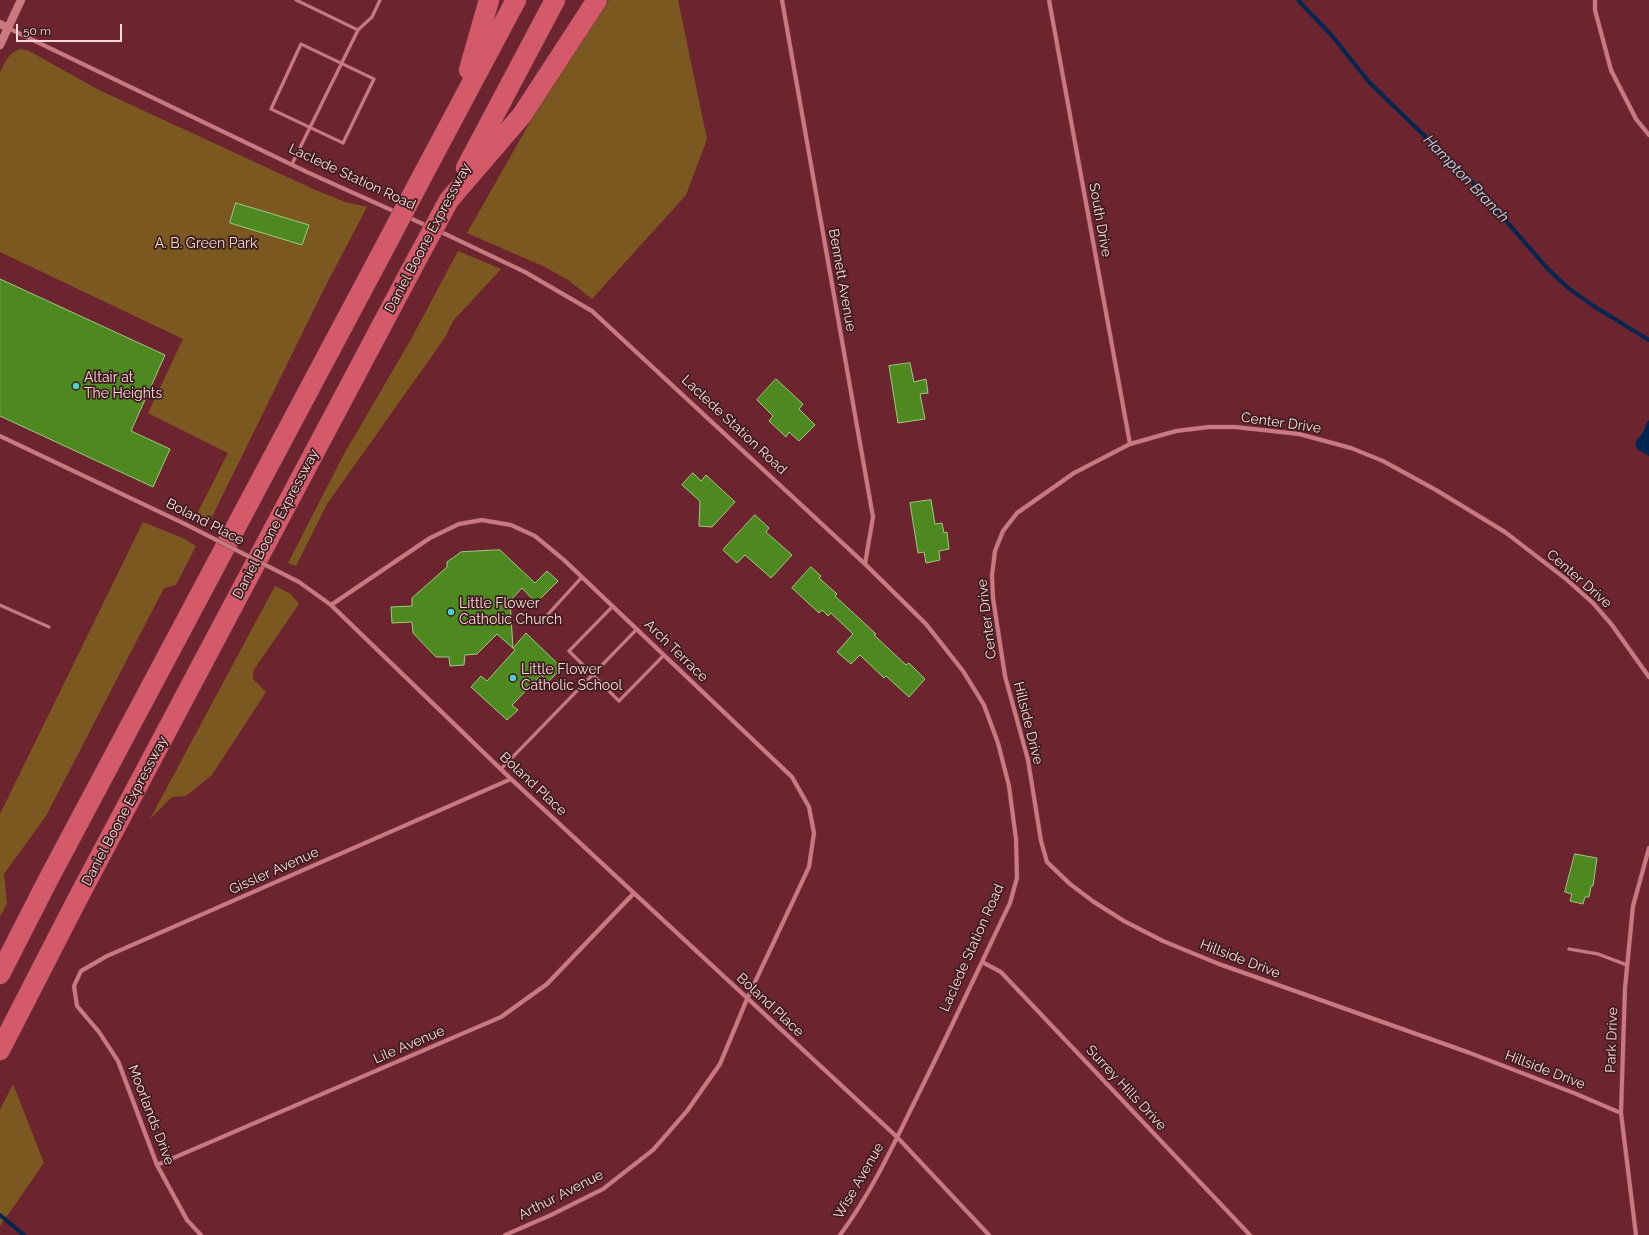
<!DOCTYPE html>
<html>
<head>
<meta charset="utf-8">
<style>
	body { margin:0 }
	#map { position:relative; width:1649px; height:1235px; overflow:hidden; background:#6c242f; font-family:Raleway,sans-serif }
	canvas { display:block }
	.scale { position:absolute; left:16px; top:24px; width:106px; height:18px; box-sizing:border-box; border:2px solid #fdd8da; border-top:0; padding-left:5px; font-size:12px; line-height:14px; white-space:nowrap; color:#fdd8da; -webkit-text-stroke:3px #3c1c1f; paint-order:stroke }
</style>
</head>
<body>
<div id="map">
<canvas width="1649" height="1235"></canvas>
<div class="scale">50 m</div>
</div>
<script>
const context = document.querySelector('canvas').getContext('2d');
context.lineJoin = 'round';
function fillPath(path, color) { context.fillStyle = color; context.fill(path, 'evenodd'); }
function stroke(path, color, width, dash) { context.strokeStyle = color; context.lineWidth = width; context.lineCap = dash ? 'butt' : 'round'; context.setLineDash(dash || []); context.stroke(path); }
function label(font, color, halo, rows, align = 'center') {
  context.font = font + ' Raleway,sans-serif'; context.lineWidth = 3.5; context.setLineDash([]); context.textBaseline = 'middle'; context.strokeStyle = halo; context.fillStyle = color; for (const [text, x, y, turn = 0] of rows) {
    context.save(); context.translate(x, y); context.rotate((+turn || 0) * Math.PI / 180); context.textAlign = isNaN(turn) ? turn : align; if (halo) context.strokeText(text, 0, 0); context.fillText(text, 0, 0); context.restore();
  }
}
fillPath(new Path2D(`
	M609 0H678L707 139 686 195 592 299 568 280 545 267 467 233 530 122Z
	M20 49 29 51 99 90 311 188 345 202 367 207 324 289 209 523 196 516 228 453 148 413 183 339 0 252V73C5 62 8 53 20 49Z
	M458 251 501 269 453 321 444 339 327 504 296 566 288 563 344 454 410 341Z
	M143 522 185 539 196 546 176 585 164 588 46 816 4 874 7 903 0 917V814Z
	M275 586 291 594 299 604 253 671V679L266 692 212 775 186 796 172 797 150 819Z
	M13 1084 44 1163 0 1226V1110Z`), '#7c5821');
fillPath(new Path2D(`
	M1649 420V456L1637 449C1633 441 1639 438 1643 432 1646 428 1645 424 1649 420Z`), '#002651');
stroke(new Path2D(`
	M1298 0 1334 38 1369 82 1473 183 1548 269 1567 287 1592 305 1649 340
	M0 1215 24 1235`), '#002651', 4);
const building = new Path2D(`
	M236 203 309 225 302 245 230 223Z
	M0 279 165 355 131 431 170 449 153 487 0 416Z
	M910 363 914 382 926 379 928 393 920 394 925 419 898 423 889 366Z
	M776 379 803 404 799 409 815 425 799 441 789 432 786 437 769 421 773 416 757 400Z
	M693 473 701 481 706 475 735 502 712 527 699 526 700 501 682 485Z
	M931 500 935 524 942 523 944 533 947 532 949 549 939 551 940 560 926 563 924 552 918 553 910 503Z
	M755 515 769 528 766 532 792 555 771 578 745 555 737 563 723 550Z
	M500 550 535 583 547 571 558 581 536 603 522 588 510 601 513 648 526 633 562 668 548 682 541 675 512 705 518 710 507 720 471 687 481 676 487 681 515 650 497 634 477 654 465 655 464 665 450 666 449 657H436L413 633 412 622 392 623 391 607 412 606V598L447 567V562L461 552Z
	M811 567 821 576 819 578 837 594 835 596 876 634 874 635 906 665 909 663 925 679 909 697 886 676 884 678 860 655 851 664 837 652 853 634 831 613 828 616 822 610 819 613 792 588Z
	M1575 854 1597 858 1593 886H1591L1589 897H1585L1583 904 1570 901 1572 894 1565 892Z`);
fillPath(building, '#4e891f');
stroke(building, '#9ec985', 1);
const lane = new Path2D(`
	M296 0 358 30
	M301 44 374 79 343 143 271 109Z
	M292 164 358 30 372 17 380 0
	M0 605 49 627
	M613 606 569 651 619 701 664 655
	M541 622 582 577
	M501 769 637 629
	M1569 949 1598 954 1627 965`);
const street = new Path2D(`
	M782 0 873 517 865 564
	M1049 0 1130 444
	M1595 0V10L1611 70 1636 119 1649 135
	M8 28 309 173 398 213
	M408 217 429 227
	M439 231 525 272 592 311 865 564 926 624 963 671 984 705 998 743 1009 786 1016 839 1017 878 1010 903C977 972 945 1041 911 1109 890 1152 869 1196 840 1235
	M0 436 185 524
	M299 582 331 605 511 779 897 1137 989 1235
	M331 605 430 538 459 524 482 520 511 525 535 536 564 560 792 777 809 807 814 833 809 867 747 999 720 1064 687 1111 653 1150 603 1189 551 1215 505 1235
	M982 962 1001 972 1250 1235
	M1621 1113 1574 1093 1470 1053 1219 964 1163 941 1124 921 1094 902 1070 884 1047 862 1041 841 1028 760 1005 676 993 598 992 575 995 551 1003 531 1017 513 1074 473 1130 444 1176 431 1209 427H1235L1299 434 1351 448 1383 461 1436 490 1505 532 1566 579 1593 603 1612 625 1649 677
	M157 1165 501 1017 547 984 634 893
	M201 1235 187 1220 157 1165 118 1061 99 1032 77 1006 74 986 81 971 107 956 511 779
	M1636 1235 1621 1113 1625 988 1633 906 1649 848`);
const secondary = new Path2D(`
	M0 24 8 28
	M0 45 21 0`);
const highway = new Path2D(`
	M469 70 489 0
	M466 168 555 0
	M417 186 516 0
	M449 200 522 115 597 0
	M0 974 48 880 387 243
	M0 1050 78 898 418 257`);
stroke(lane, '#7e404d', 4);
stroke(street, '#7e404d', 5);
stroke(secondary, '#7e404d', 9);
stroke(highway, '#7e404d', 21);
stroke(lane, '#cb7980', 3);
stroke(street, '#cb7980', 4);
stroke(secondary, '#cb7980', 8);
stroke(highway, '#d45a6a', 20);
const streetBridge = new Path2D(`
	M185 524 299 582`);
const highwayBridge = new Path2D(`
	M387 243 417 186
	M418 257 449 200`);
stroke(streetBridge, '#7e404d', 5, []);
stroke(highwayBridge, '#7e404d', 21, []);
stroke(streetBridge, '#cb7980', 4);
stroke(highwayBridge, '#d45a6a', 20);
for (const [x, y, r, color] of [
	[76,386,4,"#52cdcc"],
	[451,612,4,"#52cdcc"],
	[513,678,4,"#52cdcc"]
]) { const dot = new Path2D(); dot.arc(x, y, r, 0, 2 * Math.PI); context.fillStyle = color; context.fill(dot); stroke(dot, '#3c1c1f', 1.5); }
label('14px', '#fdd8da', '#3c1c1f', [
	["Laclede Station Road",352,177,25],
	["South Drive",1100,220,80],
	["Daniel Boone Expressway",428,238,-62],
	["Bennett Avenue",842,280,80],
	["Center Drive",1281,423,8],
	["Laclede Station Road",734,425,43],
	["Boland Place",205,522,27],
	["Daniel Boone Expressway",276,524,-62],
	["Center Drive",1579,579,41],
	["Center Drive",987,619,-97],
	["Arch Terrace",676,651,44],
	["Hillside Drive",1028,723,76],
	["Boland Place",533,784,43],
	["Daniel Boone Expressway",125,811,-62],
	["Gissler Avenue",274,871,-24],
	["Laclede Station Road",972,948,-66],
	["Hillside Drive",1240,959,21],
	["Boland Place",770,1005,43],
	["Park Drive",1612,1040,-88],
	["Lile Avenue",409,1045,-23],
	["Hillside Drive",1545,1070,21],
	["Surrey Hills Drive",1126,1088,47],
	["Moorlands Drive",151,1115,69],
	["Wise Avenue",859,1181,-60],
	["Arthur Avenue",561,1195,-27]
]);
label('14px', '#f1e0c9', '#3c1c1f', [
	["A. B. Green Park",206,244]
]);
label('14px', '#fdd8da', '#3c1c1f', [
	["Altair at",84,378],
	["The Heights",84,394],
	["Little Flower",459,604],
	["Catholic Church",459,620],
	["Little Flower",521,670],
	["Catholic School",521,686]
], 'left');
label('italic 15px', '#c6d7ed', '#3c1c1f', [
	["Hampton Branch",1466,179,46]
]);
</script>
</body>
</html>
